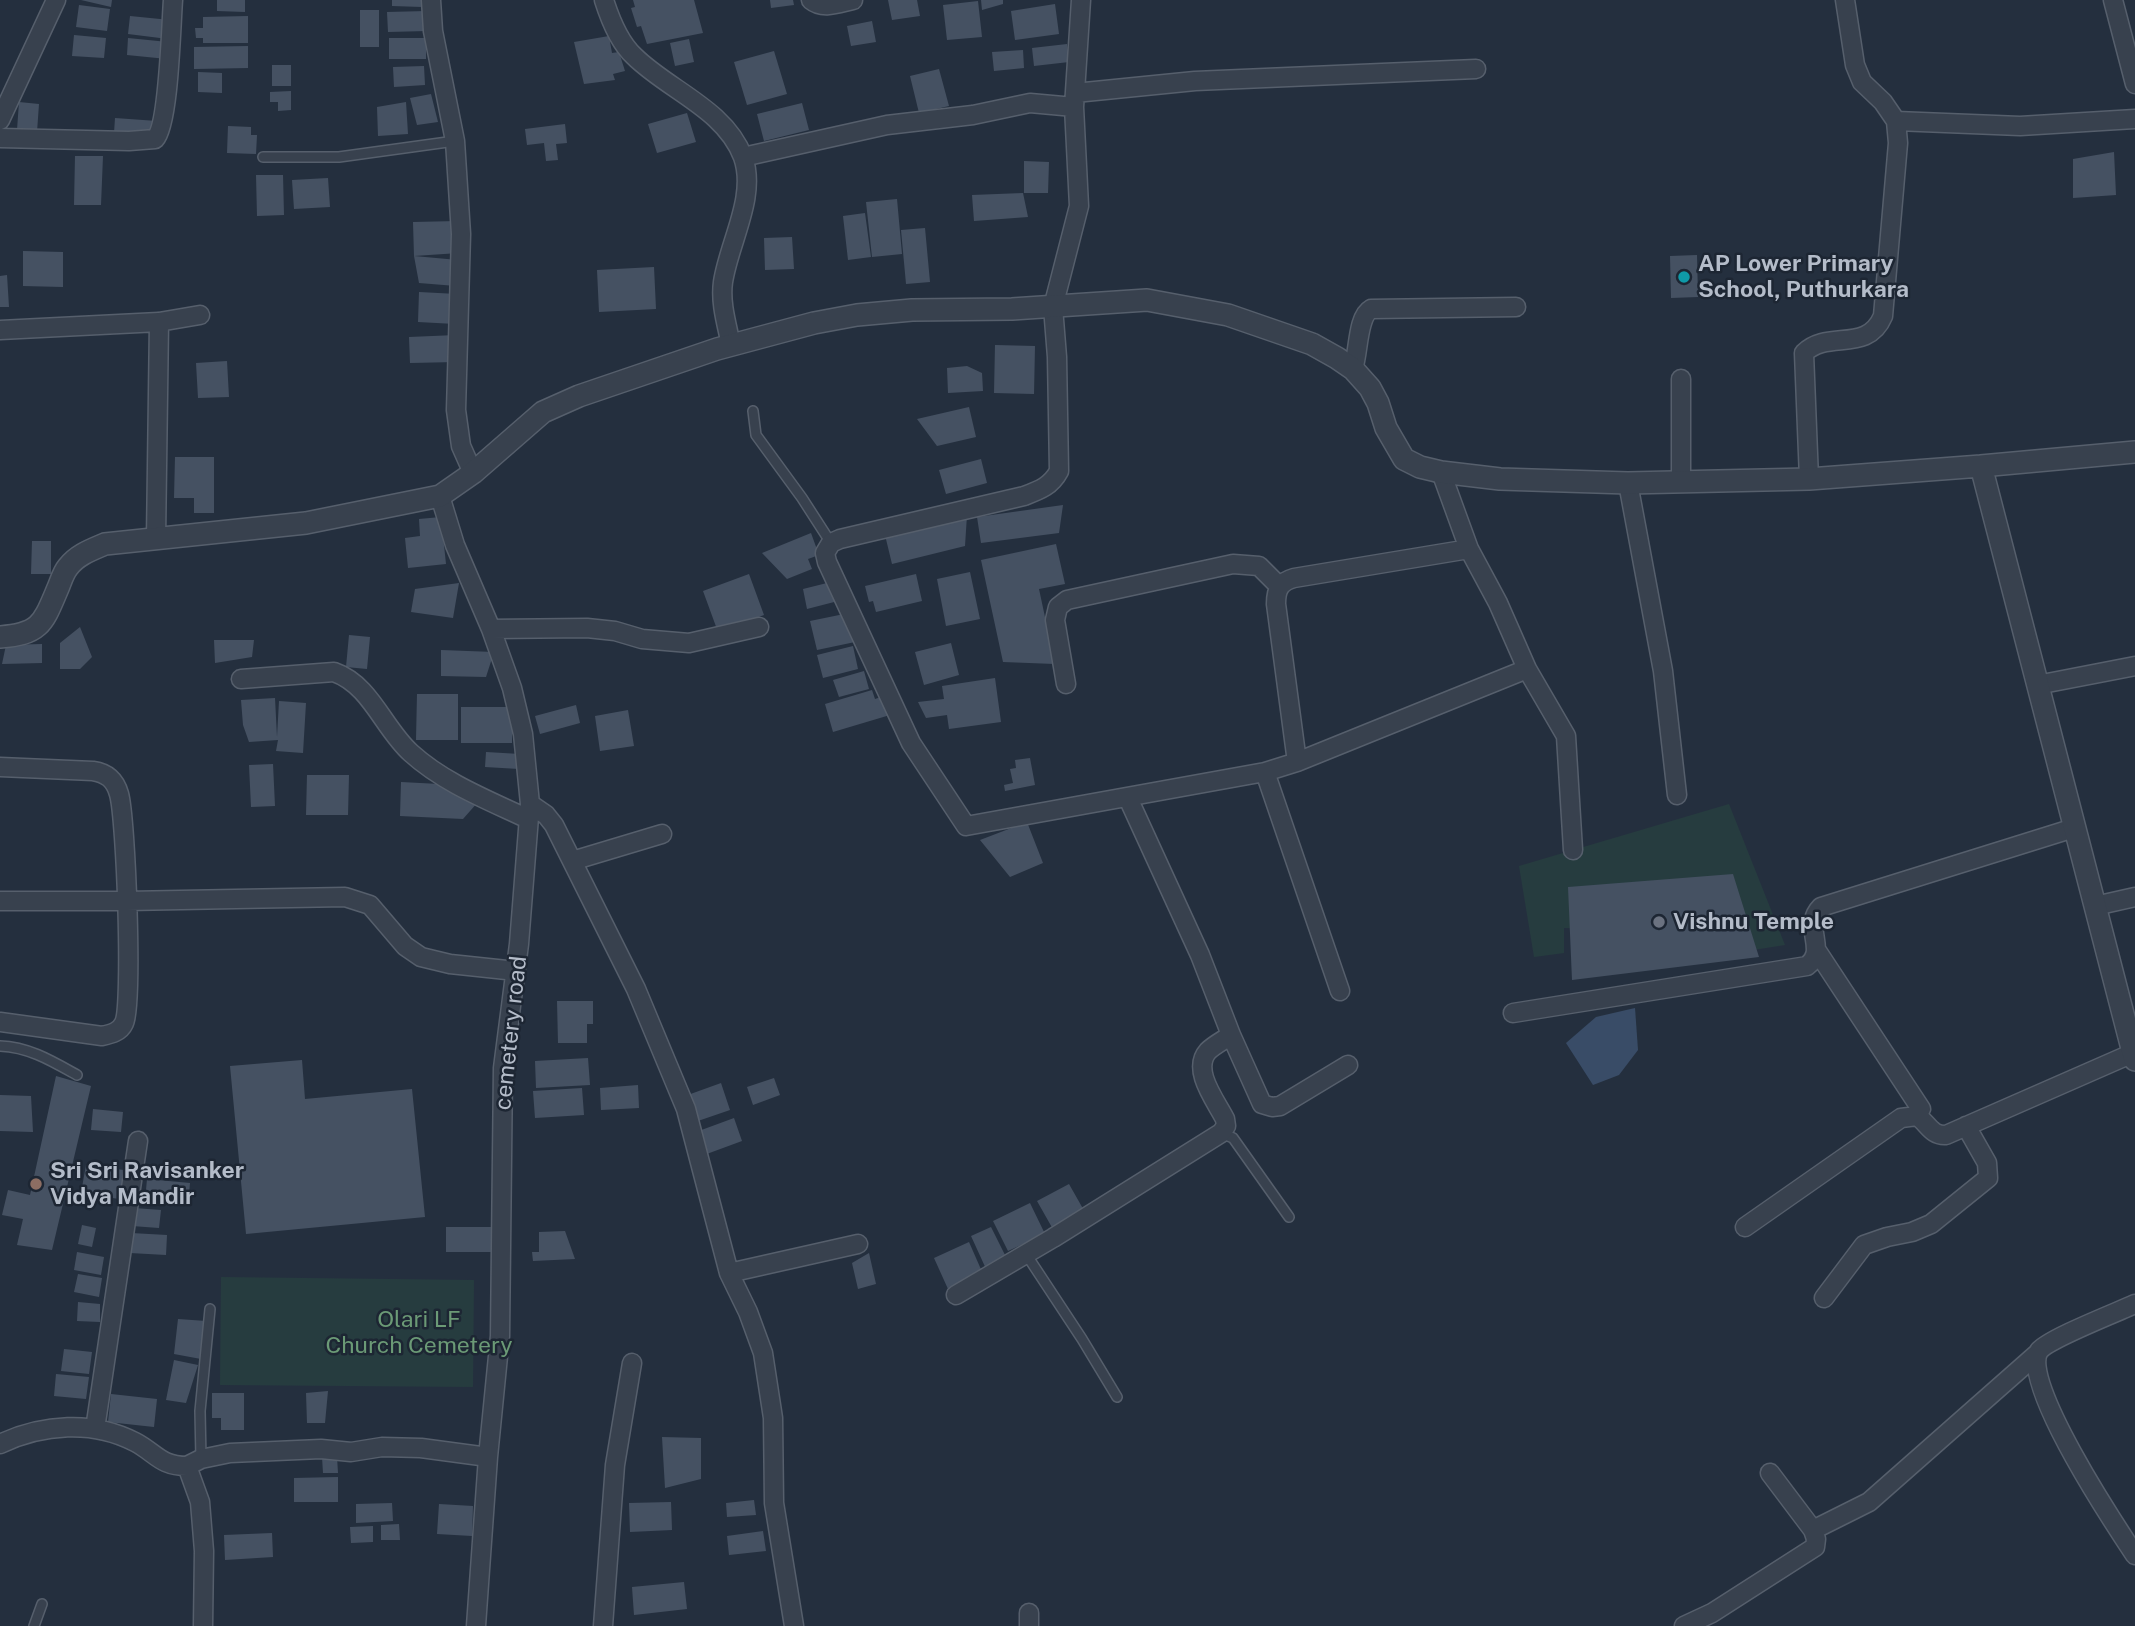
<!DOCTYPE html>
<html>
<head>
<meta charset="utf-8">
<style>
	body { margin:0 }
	canvas { display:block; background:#242f3e }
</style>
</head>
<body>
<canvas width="2135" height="1626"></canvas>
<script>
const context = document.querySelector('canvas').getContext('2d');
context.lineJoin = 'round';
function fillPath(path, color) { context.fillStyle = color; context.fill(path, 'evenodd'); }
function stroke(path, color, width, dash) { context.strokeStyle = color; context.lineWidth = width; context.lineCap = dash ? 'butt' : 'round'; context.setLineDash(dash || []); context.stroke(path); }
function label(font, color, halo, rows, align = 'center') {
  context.font = font + ' "Public Sans",sans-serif'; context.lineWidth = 5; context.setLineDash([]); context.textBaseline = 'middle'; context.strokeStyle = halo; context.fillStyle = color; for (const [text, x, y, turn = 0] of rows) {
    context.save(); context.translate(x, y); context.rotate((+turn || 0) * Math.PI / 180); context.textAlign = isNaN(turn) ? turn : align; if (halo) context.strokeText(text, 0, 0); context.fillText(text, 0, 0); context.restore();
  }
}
fillPath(new Path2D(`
	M1729 804 1785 945 1747 951 1601 929 1564 928V953L1534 957 1519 866Z
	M221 1277 474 1280 473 1387 220 1385Z`), '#263c3f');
fillPath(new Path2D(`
	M1635 1008 1638 1050 1619 1075 1593 1085 1566 1043 1596 1017Z`), '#394c67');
fillPath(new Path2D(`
	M81 0H112L111 7Z
	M217 0H245V12L217 11Z
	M392 0H422V7L392 6Z
	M633 0H694L703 33 647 44 641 26 637 27 631 8 635 7Z
	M770 0H793L794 5 771 8Z
	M888 0H917L920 16 892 20Z
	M981 0H1003V4L982 10Z
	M978 1 982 37 947 40 943 5Z
	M1055 4 1059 34 1015 40 1011 11Z
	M79 5 110 9 107 31 76 27Z
	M360 10H379V47H360Z
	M427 11V31L388 32 387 12Z
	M130 16 170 20 168 39 128 34Z
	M248 16V43H203V38H196L195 28H203V17Z
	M872 21 876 42 851 46 847 26Z
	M74 35 106 38 104 58 72 56Z
	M609 36 612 53 619 52 625 71 613 74 615 80 584 84 574 42Z
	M128 38 168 42 167 59 127 55Z
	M389 38H426V59H389Z
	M689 39 694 62 675 66 670 43Z
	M1067 44 1069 62 1034 66 1032 48Z
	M248 46V68L194 69V47Z
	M1023 50 1024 68 994 71 992 52Z
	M774 51 787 94 747 105 734 62Z
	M272 65H291V86H272Z
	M424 66 425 85 394 87 393 67Z
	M939 69 949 106 919 113 910 76Z
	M198 72 222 73V93L198 92Z
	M291 91V110L278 111V102H270V92Z
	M431 94 438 122 417 125 410 98Z
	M19 102 39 104 37 132 17 130Z
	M406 102 408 134 378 136 377 107Z
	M802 103 809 130 764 141 757 114Z
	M687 113 696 142 657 153 648 124Z
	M115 118 157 121V136L114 133Z
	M565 124 567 143 556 144 558 160 546 161 544 143 527 145 525 129Z
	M228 126 251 127V135H257L256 154 227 153Z
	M2114 152 2116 195 2073 198V159Z
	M75 156H103L101 205H74Z
	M1024 161 1049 162 1048 193H1024Z
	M256 175H283L284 215 257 216Z
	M328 178 330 207 294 209 292 180Z
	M1023 193 1028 217 974 221 972 195Z
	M897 199 902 254 872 257 866 202Z
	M865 213 871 257 848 260 843 216Z
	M458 221 459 253 414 256 413 222Z
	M925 228 930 282 906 284 901 230Z
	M792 237 794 269 765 270 764 238Z
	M23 251 63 252V287L23 286Z
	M1697 255 1698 297 1671 298 1670 256Z
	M414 256 458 260 456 286 419 283Z
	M654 267 656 309 599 312 597 270Z
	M7 275 9 307H0V276Z
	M419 292 457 294 455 324 418 322Z
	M456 335V362L410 363 409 337Z
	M995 345 1035 346 1034 394 994 393Z
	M227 361 229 397 198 398 196 363Z
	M967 366 982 373 983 391 948 393 947 368Z
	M969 407 976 437 937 446 917 419Z
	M175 457H214V513H194V498H174Z
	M981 459 987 483 946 494 939 470Z
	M1063 505 1059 533 981 543 977 517Z
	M967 515 965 546 892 564 885 535Z
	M441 517 446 564 408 568 405 538 420 536 419 519Z
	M811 533 819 555 808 559 812 569 787 579 762 553Z
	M32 541H51V574H31Z
	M1056 544 1065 584 1039 589 1055 664 1003 662 981 560Z
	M970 572 980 619 946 626 937 579Z
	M749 574 764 615 718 632 703 591Z
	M916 574 922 601 876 612 873 601 869 602 865 586Z
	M831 582 838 601 807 609 803 589Z
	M459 583 453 618 411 612 415 589Z
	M849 613 855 642 817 650 810 621Z
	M80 627 92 657 80 669H60V643Z
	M349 635 370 637 367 669 346 667Z
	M214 640H254L252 657 215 663Z
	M951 643 959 675 924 685 915 652Z
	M42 644V663L2 664 6 645Z
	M853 646 858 669 823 678 817 655Z
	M441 650 494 652 486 677 441 676Z
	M864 671 869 689 839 697 833 680Z
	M995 678 1001 722 949 729 947 715 926 718 918 702 944 699 942 686Z
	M872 690 875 699 884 696 890 715 833 732 825 704Z
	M417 694H458V740H416Z
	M275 698 277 737 279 701 306 703 303 753 276 751 278 740 249 742 243 725 241 700Z
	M576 705 580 723 540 734 535 716Z
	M461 707H512V743H461Z
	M628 710 634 746 600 751 595 716Z
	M486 752 520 754 519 769 485 767Z
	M1030 758 1035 785 1005 791 1004 785 1013 783 1010 769 1016 768 1015 760Z
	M273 764 275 806 251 807 249 765Z
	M307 775H349L348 815H306Z
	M401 782 439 784 478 802 463 819 400 816Z
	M1027 822 1043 863 1010 877 980 840Z
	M1733 874 1759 957 1572 980 1568 887Z
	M557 1001H593V1024H587V1043H558Z
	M588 1058 590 1085 536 1088 535 1061Z
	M302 1060 305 1099 412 1089 425 1217 246 1234 230 1066Z
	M56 1076 91 1086 52 1250 17 1245 23 1219 2 1215 8 1190 30 1195Z
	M774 1078 780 1095 753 1105 747 1087Z
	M721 1083 730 1110 695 1122 685 1096Z
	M638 1085 639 1108 601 1110 600 1088Z
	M582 1088 584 1115 535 1118 533 1091Z
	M0 1095 31 1096 33 1132 0 1131Z
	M93 1109 123 1112 121 1132 91 1130Z
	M734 1118 742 1141 704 1155 696 1132Z
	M86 1165 124 1170 119 1199 81 1193Z
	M147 1179 190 1183 188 1205 145 1201Z
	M1069 1184 1086 1214 1054 1231 1037 1201Z
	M1030 1203 1045 1234 1008 1251 993 1221Z
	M134 1208 161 1210 159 1228 132 1226Z
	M82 1225 96 1228 92 1247 78 1244Z
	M446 1227H493V1252H446Z
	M991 1227 1008 1261 987 1271 971 1236Z
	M565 1231 575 1259 533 1261 532 1252H539V1232Z
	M131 1233 167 1235 166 1255 130 1253Z
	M969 1242 983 1274 948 1289 934 1258Z
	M77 1252 104 1257 101 1275 74 1270Z
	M869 1253 876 1284 858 1289 852 1263Z
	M78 1274 102 1278 99 1297 74 1292Z
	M78 1302 100 1304V1322L77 1321Z
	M178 1319 206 1321 201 1359 174 1354Z
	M64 1349 92 1352 89 1374 61 1371Z
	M174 1360 198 1365 186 1403 166 1400Z
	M56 1374 89 1377 86 1399 54 1396Z
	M328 1391 325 1423H307L306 1393Z
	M212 1393H244V1430H221V1418H212Z
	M111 1394 157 1399 154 1427 108 1422Z
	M662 1437 701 1438V1479L665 1488Z
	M322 1457H337L338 1473H323Z
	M338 1477V1502H294V1478Z
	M754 1500 756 1515 727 1517 726 1503Z
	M671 1502 672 1530 630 1532 629 1503Z
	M392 1503 393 1521 356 1523V1504Z
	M439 1504 473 1506 472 1536 437 1534Z
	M399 1524 400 1540H381V1525Z
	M373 1526V1542L351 1543 350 1527Z
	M763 1531 766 1551 729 1555 727 1536Z
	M272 1533 273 1557 225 1560 224 1535Z
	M684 1582 687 1609 634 1615 632 1587Z`), '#455162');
const service = new Path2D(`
	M263 157H339L455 141
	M753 411 756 435 802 498 831 543
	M0 1046C29 1047 52 1061 77 1075
	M1221 1133 1233 1138 1289 1217
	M1026 1254 1082 1339 1117 1397
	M201 1459 200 1411 210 1309
	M34 1626 42 1604`);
const minor = new Path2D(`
	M431 0 433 31 455 141 461 234 456 410 461 446 473 473
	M604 0C610 19 619 42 634 56 668 90 725 109 743 157 757 197 729 242 723 282 720 303 727 325 731 345
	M811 0C823 10 839 3 853 0
	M1081 0 1074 107 1079 206 1053 307 1057 357 1059 471C1051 486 1040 490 1024 496L840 539 831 543 825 553 827 562 911 743 966 826 1265 772 1297 762 1527 669
	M2113 0 2135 84
	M1075 93 1195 81 1476 69
	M0 120 56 0
	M1896 121 2020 126 2135 119
	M0 138 129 141 155 139C169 125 171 25 173 0
	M743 157 887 125 973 115 1030 103 1074 107
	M0 330 159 322 200 315
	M1353 369C1359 352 1357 317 1371 309L1516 307
	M1681 379V482
	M1441 472 1469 549 1498 603 1527 669 1566 736 1573 850
	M1809 479 1804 353C1828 329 1867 354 1883 316L1898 143 1896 121 1883 102 1862 82 1855 65 1845 0
	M1628 483 1663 671 1677 795
	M440 496 455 545 491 629 512 688 523 734 530 804 519 944 503 1068 500 1336 488 1457 476 1626
	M156 539 159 322
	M491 629 587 628 615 631 642 639 689 643 759 627
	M241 679 334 672C371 685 383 728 411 753 444 783 488 800 528 819
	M1066 684 1055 620 1058 607 1067 600 1233 564 1259 566 1279 586
	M2037 685 2135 666
	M1297 762 1276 604C1276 589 1280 582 1294 578L1469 549
	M0 767 93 771C107 773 115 780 119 794 126 818 133 1005 124 1023 120 1032 111 1034 102 1036L0 1022
	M1265 772 1340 991
	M1128 798 1200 955 1231 1035 1262 1104 1272 1107 1280 1106 1348 1065
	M530 804 546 815 554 825 636 989 686 1109 729 1273 748 1312 763 1353 773 1418 774 1503 794 1626
	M572 861 662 834
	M0 901H126L345 897 370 905 405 946 421 957 450 964 516 971
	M2095 906 2135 897
	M1817 951 1921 1109
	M1513 1013 1807 966C1829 950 1801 927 1821 907L2074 828
	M1745 1227 1901 1118 1917 1116C1928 1123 1931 1136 1946 1135L2133 1053
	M729 1273 858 1244
	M956 1295 1053 1238 1221 1133 1226 1126 1225 1119C1216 1101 1191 1070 1208 1051 1214 1045 1224 1040 1231 1035
	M1824 1298 1864 1245 1887 1237 1912 1232 1931 1224 1988 1178 1987 1163 1966 1126
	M2135 1304C2118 1312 2048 1339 2039 1351 2019 1380 2115 1525 2135 1555
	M95 1429 138 1141
	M0 1444C42 1424 93 1420 135 1442 156 1453 160 1466 187 1466L200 1502 204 1551 203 1626
	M187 1466 201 1459 230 1453 321 1449 351 1452 382 1447 421 1448 488 1457
	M1813 1530 1869 1502 2038 1353
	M1029 1613V1626
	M603 1626 615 1465 632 1363
	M1684 1626 1712 1613 1815 1547 1816 1539 1813 1530 1770 1473`);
const tertiary = new Path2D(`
	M2135 452 1981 466 2135 1060
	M0 637C41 634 43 623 58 588 61 581 63 573 68 567 77 555 91 550 105 544L306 523 440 496 473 473 543 412 579 396 717 349 814 323 857 315 912 310 1012 309 1147 300 1228 315 1312 344 1337 358 1353 369 1370 388 1378 403 1386 428 1404 459 1420 467 1441 472 1500 479 1628 483 1809 479 1981 466`);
stroke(service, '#565f6c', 12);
stroke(minor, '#565f6c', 21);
stroke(tertiary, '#565f6c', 24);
stroke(service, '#38414e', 9);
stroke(minor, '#38414e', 18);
stroke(tertiary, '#38414e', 21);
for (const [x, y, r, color] of [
	[1684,277,7,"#0f9aa8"],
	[1659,922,7,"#6b7280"],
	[36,1184,7,"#8d6e63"]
]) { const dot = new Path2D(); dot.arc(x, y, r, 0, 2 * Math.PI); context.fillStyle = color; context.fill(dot); stroke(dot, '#1d2633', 2.5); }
label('bold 23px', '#b4bcc9', '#1d2633', [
	["AP Lower Primary",1698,264],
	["School, Puthurkara",1698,290],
	["Vishnu Temple",1673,922],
	["Sri Sri Ravisanker",50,1171],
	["Vidya Mandir",50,1197]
], 'left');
label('23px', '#b4bcc9', '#1d2633', [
	["cemetery road",511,1033,-84]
]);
label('23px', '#6b9a76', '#1d2633', [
	["Olari LF",419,1320],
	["Church Cemetery",419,1346]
]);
</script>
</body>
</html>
